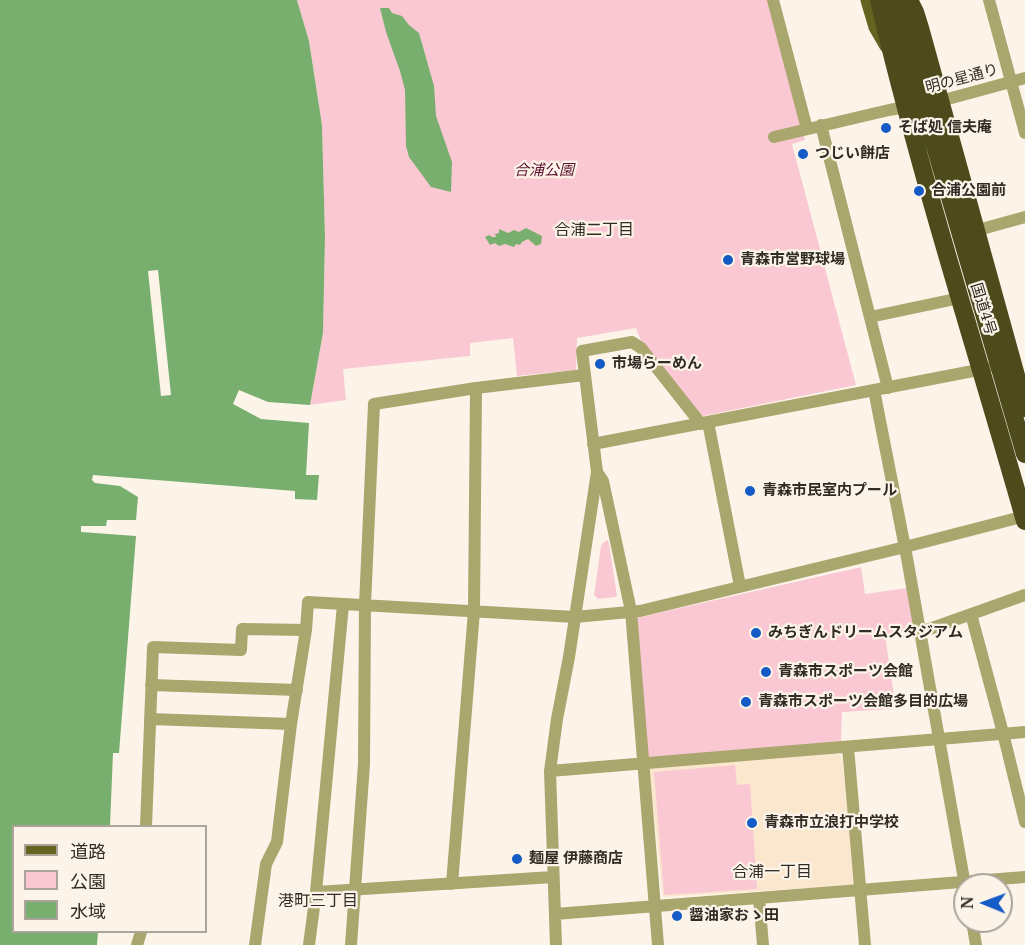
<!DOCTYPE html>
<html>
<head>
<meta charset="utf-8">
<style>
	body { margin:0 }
	#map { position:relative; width:1025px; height:945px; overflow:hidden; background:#fdf4e9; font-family:"Noto Serif","Noto Sans JP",serif }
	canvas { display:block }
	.legend { position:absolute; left:12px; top:825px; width:195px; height:108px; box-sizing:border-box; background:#fdf4e9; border:2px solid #aba49a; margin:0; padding:8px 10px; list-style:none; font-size:18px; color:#302b24 }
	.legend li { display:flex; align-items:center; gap:12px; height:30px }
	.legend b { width:30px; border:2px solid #aba49a }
	.north { position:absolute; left:953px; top:873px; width:60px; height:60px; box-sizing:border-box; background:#fdf4e9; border:2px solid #aba49a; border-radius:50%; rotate:271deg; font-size:16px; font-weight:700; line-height:24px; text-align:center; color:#302b24 }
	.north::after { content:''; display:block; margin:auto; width:21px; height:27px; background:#145bc6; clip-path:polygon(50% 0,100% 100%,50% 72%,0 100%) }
</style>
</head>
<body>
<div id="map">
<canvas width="1025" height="945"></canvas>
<ul class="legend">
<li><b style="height:8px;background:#666321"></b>道路</li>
<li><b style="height:16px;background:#f9c8d3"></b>公園</li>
<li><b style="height:16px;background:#79af6e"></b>水域</li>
</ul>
<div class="north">N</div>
</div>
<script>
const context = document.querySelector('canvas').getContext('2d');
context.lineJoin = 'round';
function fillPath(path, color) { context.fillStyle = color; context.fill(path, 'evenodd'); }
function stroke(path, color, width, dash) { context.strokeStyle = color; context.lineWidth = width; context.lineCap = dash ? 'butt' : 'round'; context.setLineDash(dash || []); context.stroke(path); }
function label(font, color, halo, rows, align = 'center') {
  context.font = font + ' "Noto Serif","Noto Sans JP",serif'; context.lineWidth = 4.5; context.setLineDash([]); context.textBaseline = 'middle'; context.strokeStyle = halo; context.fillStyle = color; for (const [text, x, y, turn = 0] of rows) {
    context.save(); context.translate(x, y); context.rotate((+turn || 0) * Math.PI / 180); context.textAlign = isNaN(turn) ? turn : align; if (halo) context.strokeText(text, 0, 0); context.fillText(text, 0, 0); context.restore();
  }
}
fillPath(new Path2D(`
	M835 752 842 757 856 878 855 885 663 897 649 767Z`), '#fbe6ce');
fillPath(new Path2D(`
	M297 0H770L805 140 792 144 856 385 703 416 697 413 641 341 636 328 577 338 576 370 517 376 513 338 470 343V356L343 369 346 400 310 405 323 333 325 237 322 125 309 41Z
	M607 540 609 543 617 596 615 597 598 599 594 595 601 546 603 543Z
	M861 567 865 594 907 588 915 630 885 635 896 709 842 712 841 742 651 758 647 754 636 618Z
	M735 765 737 785 750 784 757 889 664 895 654 772Z`), '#f9c8d3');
fillPath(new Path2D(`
	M0 0H297L309 41 322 125 325 237 323 333 310 405 268 402 239 390 233 404 261 419 309 423 306 475H319L317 500 295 499V491L93 475 92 480 95 483 120 486 138 497 136 520H107L106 526H81V532L136 536 119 753H113L110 826H14V932H98L97 945H0Z
	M380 8H389L392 13 402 16 409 25 419 33 434 86 436 116 452 162 451 192 431 187 409 157 406 146 405 90 400 71 386 32Z
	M526 228 542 236 541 244 536 246 528 239 522 242 520 245 516 244 514 247 505 244 499 246 495 243 490 245 485 237 489 235 492 237H496L495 234 499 233V229L508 233 514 230 519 232Z`), '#79af6e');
fillPath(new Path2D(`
	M158 270 171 395 161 396 148 271Z`), '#fdf4e9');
stroke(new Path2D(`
	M773 0 807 129
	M989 0 1025 133
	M933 103 1025 78
	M821 125 888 388
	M774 137 889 110 913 106
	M971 232 1025 217
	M870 317 960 298
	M874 390 907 558 965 885
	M708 422 740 586
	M593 444 968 372 987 368
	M597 472 603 481 631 611 658 945
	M971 614 1003 733 1025 822
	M921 632 1025 595
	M151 685 297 690
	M150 719 291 724
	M848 747 865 945
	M550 771 1025 732
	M146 826 153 647 241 650 242 629 306 630
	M452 884 474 611 476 388
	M316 892 553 877
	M759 898 763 945
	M555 914 1025 877
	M972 921 976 945
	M137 945 141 932
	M255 945 266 864 277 842 291 724 306 630 308 602 575 617 640 611 905 547 1025 516
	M309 945 316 892 343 605
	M351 945 364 764 365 605 374 404 476 388 584 375
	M556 945 550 771 557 719 569 657 597 472 582 351 632 342 641 348 701 424`), '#a9a66e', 12);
stroke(new Path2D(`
	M868 0 876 27 887 46`), '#666321', 15);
stroke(new Path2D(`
	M879 0C920 176 976 348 1025 521
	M895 0 923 105 1025 454
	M909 0 915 12 920 28 1025 408`), '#4d4b1b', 18);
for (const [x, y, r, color] of [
	[886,128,6,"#145bc6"],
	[803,154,6,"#145bc6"],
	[919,191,6,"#145bc6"],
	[728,260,6,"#145bc6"],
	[600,364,6,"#145bc6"],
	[750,491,6,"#145bc6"],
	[756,633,6,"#145bc6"],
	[766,672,6,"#145bc6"],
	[746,702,6,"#145bc6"],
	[752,823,6,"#145bc6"],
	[517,859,6,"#145bc6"],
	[677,916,6,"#145bc6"]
]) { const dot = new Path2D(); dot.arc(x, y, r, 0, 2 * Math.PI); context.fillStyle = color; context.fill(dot); stroke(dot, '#fdf4e9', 2); }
label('15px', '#302b24', '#fdf4e9', [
	["明の星通り",962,79,-15],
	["国道4号",983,309,73]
]);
label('bold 15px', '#302b24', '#fdf4e9', [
	["そば処 信夫庵",898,128],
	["つじい餅店",815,154],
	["合浦公園前",931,191],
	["青森市営野球場",740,260],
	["市場らーめん",612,364],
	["青森市民室内プール",762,491],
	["みちぎんドリームスタジアム",768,633],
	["青森市スポーツ会館",778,672],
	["青森市スポーツ会館多目的広場",758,702],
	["青森市立浪打中学校",764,823],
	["麺屋 伊藤商店",529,859],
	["醤油家おゝ田",689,916]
], 'left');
label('italic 15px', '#5e112f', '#fdf4e9', [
	["合浦公園",544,171]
]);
label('16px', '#302b24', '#fdf4e9', [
	["合浦二丁目",594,230],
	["合浦一丁目",772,872],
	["港町三丁目",318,901]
]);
</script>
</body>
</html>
